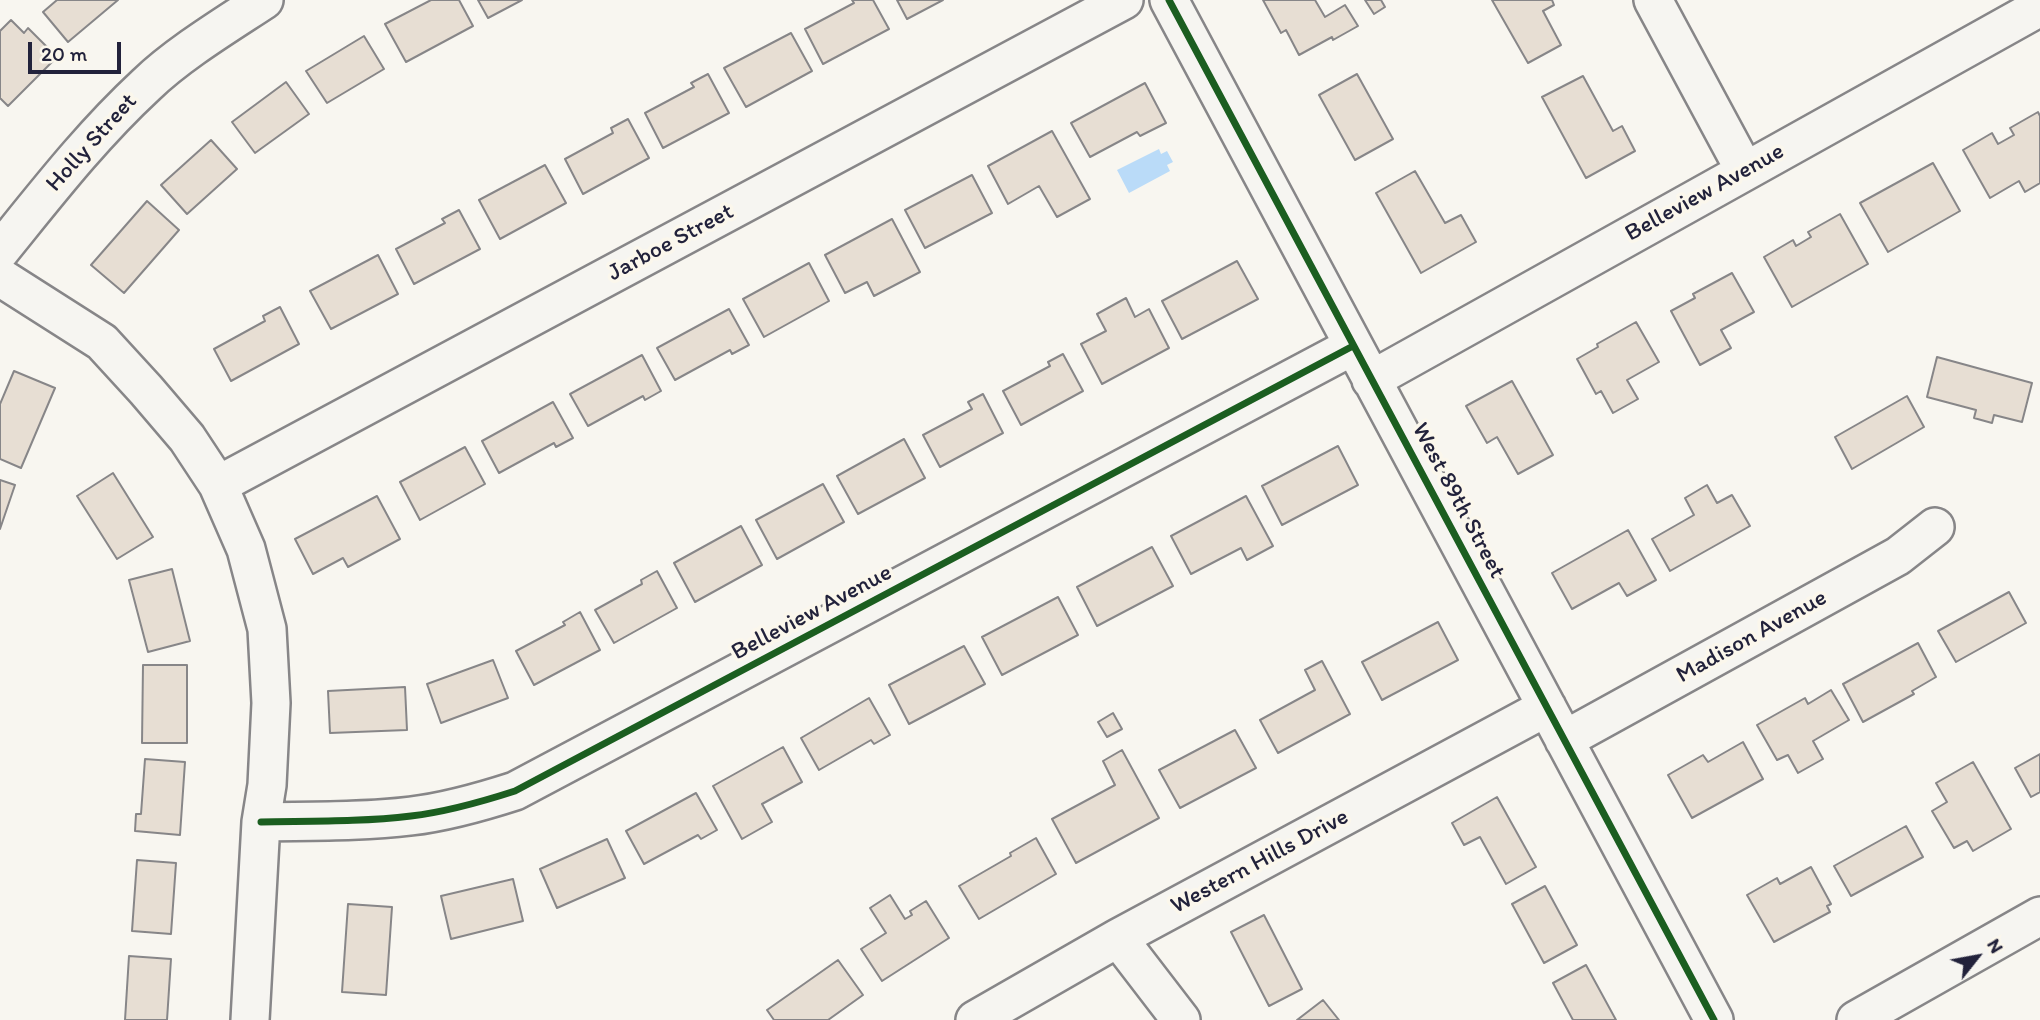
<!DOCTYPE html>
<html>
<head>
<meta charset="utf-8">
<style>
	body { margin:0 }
	#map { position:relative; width:2040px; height:1020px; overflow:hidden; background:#f8f6f0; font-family:Itim,sans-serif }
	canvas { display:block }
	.north { position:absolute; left:1942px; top:922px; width:70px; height:70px; -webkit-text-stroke:5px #fbf7ec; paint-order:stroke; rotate:59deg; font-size:19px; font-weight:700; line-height:28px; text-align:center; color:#22223b }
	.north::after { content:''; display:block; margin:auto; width:24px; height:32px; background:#22223b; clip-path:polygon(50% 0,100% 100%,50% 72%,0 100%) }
	.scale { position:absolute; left:28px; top:42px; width:93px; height:32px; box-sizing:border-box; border:4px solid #22223b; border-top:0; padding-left:9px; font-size:21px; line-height:24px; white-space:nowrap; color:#22223b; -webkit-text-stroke:5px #fbf7ec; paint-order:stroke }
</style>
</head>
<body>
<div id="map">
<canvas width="2040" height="1020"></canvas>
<div class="north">N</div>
<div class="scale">20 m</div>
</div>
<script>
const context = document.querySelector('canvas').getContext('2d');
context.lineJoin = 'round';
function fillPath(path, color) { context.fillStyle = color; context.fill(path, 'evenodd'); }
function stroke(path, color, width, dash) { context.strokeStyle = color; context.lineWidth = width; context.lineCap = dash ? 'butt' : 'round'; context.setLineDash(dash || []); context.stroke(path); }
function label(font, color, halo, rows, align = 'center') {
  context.font = font + ' Itim,sans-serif'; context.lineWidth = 7; context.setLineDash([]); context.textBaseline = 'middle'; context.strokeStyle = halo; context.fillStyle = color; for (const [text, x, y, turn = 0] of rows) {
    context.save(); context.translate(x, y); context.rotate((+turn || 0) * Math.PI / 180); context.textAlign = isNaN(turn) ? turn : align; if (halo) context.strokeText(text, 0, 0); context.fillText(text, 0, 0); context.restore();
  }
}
fillPath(new Path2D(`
	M1159 149 1161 154 1167 151 1173 162 1167 165 1170 171 1129 193 1117 170Z`), '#badbf8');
const building = new Path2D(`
	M57 0H118L68 42 43 12Z
	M431 0H459L473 26 406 62 385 24Z
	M478 0H522L488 18Z
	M852 0H873L889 29 823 64 805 29 854 3Z
	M897 0H943L907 19Z
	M1263 0H1315L1325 17 1345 5 1358 26 1333 40 1332 37 1299 55 1286 30 1281 33Z
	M1365 0H1381L1385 7 1374 14Z
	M1492 0H1552L1554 5 1543 11 1561 45 1528 63Z
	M11 20 24 33 28 28 57 57 8 106 0 98V31Z
	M791 33 812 71 746 107 724 68Z
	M364 36 384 69 327 103 306 71Z
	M708 74 729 113 663 148 645 113 694 87 691 83Z
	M1357 74 1393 139 1355 160 1319 95Z
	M1583 76 1613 131 1622 126 1635 151 1586 178 1542 97Z
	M286 82 309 114 255 153 232 122Z
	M1145 83 1166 123 1140 136 1137 132 1090 157 1071 123Z
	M2038 112 2040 116V183L2025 192 2019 181 1990 198 1963 150 1992 133 1998 144 2014 135 2010 128Z
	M628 119 649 158 583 194 565 159 613 133 611 128Z
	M1052 131 1090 199 1057 217 1039 186 1008 204 988 166Z
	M211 140 237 169 187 214 161 185Z
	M1933 163 1960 211 1888 252 1860 203Z
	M545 165 566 203 500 239 479 200Z
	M1415 171 1445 223 1461 215 1476 242 1421 273 1376 193Z
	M972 175 992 213 925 248 905 210Z
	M147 201 179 230 124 293 91 265Z
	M459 210 480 249 414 284 396 249 445 223 442 219Z
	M1840 214 1868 264 1792 307 1764 257 1793 240 1796 246 1811 237 1808 232Z
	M892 219 920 272 874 296 867 282 845 293 825 255Z
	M378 255 398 294 331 329 310 291Z
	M1237 261 1258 299 1182 339 1162 301Z
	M809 263 829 301 764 337 743 299Z
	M1732 273 1754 312 1721 330 1731 348 1700 365 1671 311 1695 298 1693 294Z
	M1126 298 1135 317 1149 309 1169 348 1102 384 1081 344 1106 331 1097 314Z
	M280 307 299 344 231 381 214 349 265 321 263 316Z
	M729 309 749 345 732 354 730 350 675 380 657 348Z
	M1636 322 1659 362 1627 380 1638 399 1613 413 1601 391 1596 394 1577 359 1598 347 1597 344Z
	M1063 354 1083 391 1021 425 1003 391 1050 366 1048 362Z
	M642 355 661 391 645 400 643 396 588 426 570 394Z
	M1937 357 2032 383 2022 422 1994 415 1992 423 1974 418 1976 410 1927 397Z
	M14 371 55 388 21 468 0 459V404Z
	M1512 381 1553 455 1518 474 1497 437 1487 443 1466 406Z
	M983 394 1003 433 940 467 923 435 972 409 968 402Z
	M1907 396 1924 427 1852 469 1835 437Z
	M553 402 573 438 556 447 554 443 499 473 482 441Z
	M904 439 925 478 858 514 837 476Z
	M1338 446 1358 485 1282 525 1262 486Z
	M465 447 485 484 420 520 400 482Z
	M113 473 153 537 117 559 77 496Z
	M0 480 15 485 0 529Z
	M823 484 844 522 777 559 756 520Z
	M1707 485 1717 503 1732 495 1750 526 1670 571 1652 539 1694 515 1685 498Z
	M377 496 400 539 348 567 343 558 313 574 295 539Z
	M1246 496 1273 546 1247 560 1241 548 1191 574 1171 536Z
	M741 526 762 565 695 602 674 563Z
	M1628 530 1656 580 1627 596 1619 583 1572 609 1552 573Z
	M1152 547 1173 586 1097 626 1077 587Z
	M172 569 190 641 148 652 129 580Z
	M657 571 677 608 614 643 595 610 642 584 641 580Z
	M2009 592 2026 623 1956 662 1938 631Z
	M1058 597 1078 635 1002 675 982 637Z
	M580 612 600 650 534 685 516 651 565 625 563 622Z
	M1438 622 1458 660 1382 700 1362 662Z
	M1918 643 1936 677 1912 691 1914 694 1863 722 1843 684Z
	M964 646 985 684 909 724 889 685Z
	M493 660 508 698 441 723 427 684Z
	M1322 661 1350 714 1278 753 1260 720 1315 690 1305 670Z
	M143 665H187V743H142Z
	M405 687 407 730 330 733 328 691Z
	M1831 690 1849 720 1813 741 1823 759 1798 773 1788 755 1777 760 1757 725 1805 698 1808 704Z
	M869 698 890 735 874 744 871 740 819 770 801 738Z
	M1113 713 1122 729 1107 737 1098 722Z
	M1235 730 1256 768 1180 808 1159 770Z
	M1743 742 1763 779 1692 818 1668 775 1703 755 1708 762Z
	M783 747 802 782 762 804 772 822 742 839 713 786Z
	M1122 750 1159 818 1076 863 1052 819 1115 785 1103 761Z
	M2040 754V792L2031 797 2015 768Z
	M145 759 185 762 180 835 135 831 136 814H141Z
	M1973 762 2011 829 1973 851 1967 841 1954 848 1932 811 1947 802 1936 783Z
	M696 793 717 830 701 839 698 835 644 864 626 831Z
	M1497 797 1536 867 1506 884 1480 837 1464 845 1452 823Z
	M1906 826 1923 857 1851 896 1834 866Z
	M1036 838 1056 874 979 919 959 886 1011 856 1010 853Z
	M607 839 625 878 557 908 540 869Z
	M137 860 176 863 171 934 132 931Z
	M1811 867 1831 904 1827 906 1830 912 1774 942 1747 895 1777 878 1780 884Z
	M513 879 523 921 451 939 441 896Z
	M1545 886 1577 945 1544 963 1512 904Z
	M890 895 905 919 912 915 910 911 926 901 949 938 882 981 861 949 886 933 870 908Z
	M348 904 392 907 386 995 342 992Z
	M1264 915 1302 989 1269 1006 1231 932Z
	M129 956 171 959 167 1020H125Z
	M838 960 863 995 828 1020H774L767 1010Z
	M1586 965 1616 1020H1573L1553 983Z
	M1323 1000 1339 1020H1297Z`);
fillPath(building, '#e7ded3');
stroke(building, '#878688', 2);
const minor = new Path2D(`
	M1169 0 1714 1020
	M1653 0 1745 171
	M0 251C47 193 91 136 146 85 178 54 226 25 264 0
	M0 277 102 342 146 390 187 438 218 485 246 549 267 629 271 703 267 785 261 822 250 1020
	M1371 380 2040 7
	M218 485 1124 0
	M1564 740 1898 556 1935 527
	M261 822C311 821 361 822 411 816 446 812 481 802 515 791L1353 346
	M1118 938 1181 1020
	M975 1020 1118 938 1547 707
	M1856 1020 2040 916`);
stroke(minor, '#878688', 42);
stroke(minor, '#f6f5f1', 37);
stroke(new Path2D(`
	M1169 0 1714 1020
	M261 822C311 821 361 822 411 816 446 812 481 802 515 791L1353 346`), '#1b5e20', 7);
label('24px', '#22223b', '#fbf7ec', [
	["Holly Street",92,143,-48],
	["Belleview Avenue",1705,193,-29],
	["Jarboe Street",671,243,-28],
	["West 89th Street",1458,501,62],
	["Belleview Avenue",812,613,-28],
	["Madison Avenue",1752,637,-29],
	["Western Hills Drive",1260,862,-28]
]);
</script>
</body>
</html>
